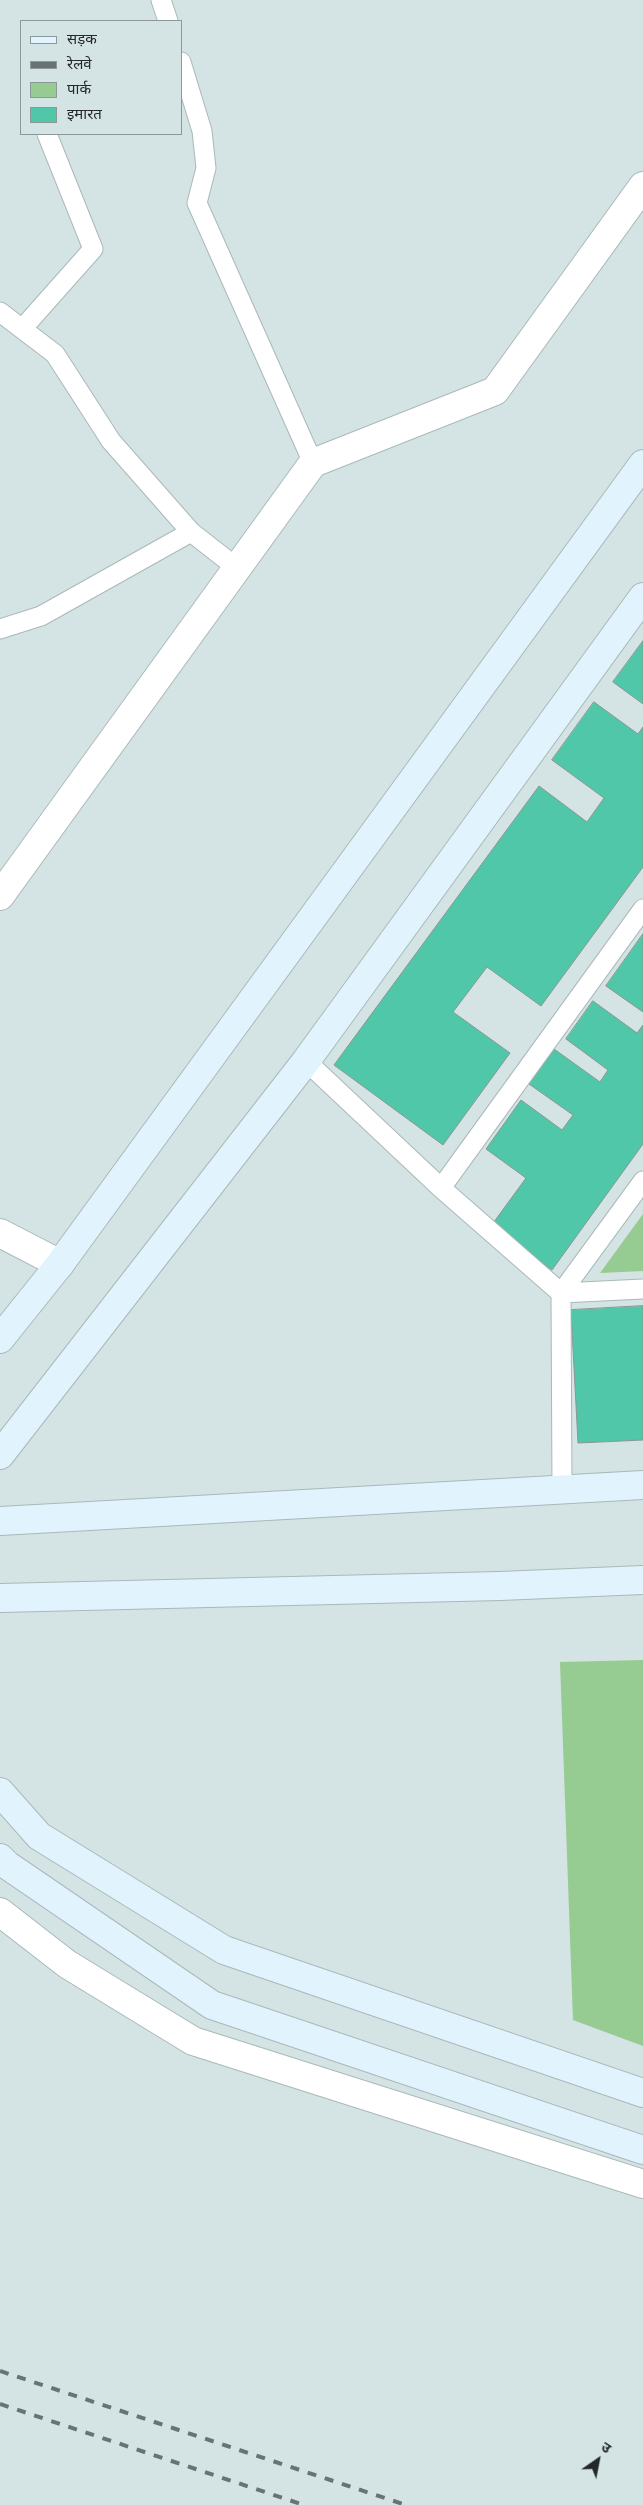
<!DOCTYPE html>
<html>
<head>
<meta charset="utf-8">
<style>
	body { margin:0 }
	#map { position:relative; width:643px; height:2505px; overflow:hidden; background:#d4e3e4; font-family:"Golos Text","Noto Sans Devanagari",sans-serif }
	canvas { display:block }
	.legend { position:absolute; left:20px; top:20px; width:162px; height:115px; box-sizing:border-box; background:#d4e3e4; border:1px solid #8d9999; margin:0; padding:6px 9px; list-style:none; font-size:15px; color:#232929 }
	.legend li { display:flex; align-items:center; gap:10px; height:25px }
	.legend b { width:25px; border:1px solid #8d9999 }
	.north { position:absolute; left:573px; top:2435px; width:50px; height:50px; -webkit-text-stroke:4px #d4e3e4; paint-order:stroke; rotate:33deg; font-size:14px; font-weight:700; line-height:20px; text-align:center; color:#232929 }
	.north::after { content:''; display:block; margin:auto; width:18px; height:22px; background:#232929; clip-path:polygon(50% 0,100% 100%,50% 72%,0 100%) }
</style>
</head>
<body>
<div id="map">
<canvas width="643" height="2505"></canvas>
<ul class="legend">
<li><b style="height:6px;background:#e1f4fe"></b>सड़क</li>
<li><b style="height:6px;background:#697373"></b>रेलवे</li>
<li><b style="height:14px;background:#96cb92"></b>पार्क</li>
<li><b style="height:14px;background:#50c7a8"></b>इमारत</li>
</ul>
<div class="north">उ</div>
</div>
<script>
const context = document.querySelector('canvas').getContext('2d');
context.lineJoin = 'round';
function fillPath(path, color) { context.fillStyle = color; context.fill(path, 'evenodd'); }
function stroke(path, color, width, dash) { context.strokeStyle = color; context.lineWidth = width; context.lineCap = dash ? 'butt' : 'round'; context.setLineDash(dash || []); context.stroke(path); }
fillPath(new Path2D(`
	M643 1214V1271L600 1273Z
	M643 1660V2046L573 2020 560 1662Z`), '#96cb92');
const building = new Path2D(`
	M643 641V704L613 682Z
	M594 702 638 734 643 727V867L541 1006 487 967 453 1012 510 1053 443 1145 334 1065 539 786 587 822 604 798 552 760Z
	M643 934V1012L606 986Z
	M593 1001 637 1033 643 1025V1144L552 1270 491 1226 526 1178 486 1149 521 1100 562 1130 573 1115 529 1084 554 1049 600 1082 608 1070 566 1039Z
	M643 1306V1440L578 1443 571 1310Z`);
fillPath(building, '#50c7a8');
stroke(building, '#8a9692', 1);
const lane = new Path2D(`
	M161 0 168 21
	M181 62 202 131 206 168 197 203 313 463
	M0 312 55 354 111 441 191 532
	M22 329 93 249 47 134
	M0 629 41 616 191 532 237 568
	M306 1061 441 1188 561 1293 643 1289
	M441 1188 643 909
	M562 1489 561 1293 643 1181`);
const street = new Path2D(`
	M0 896 313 463 495 391 643 186
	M0 1233 60 1264
	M0 1912 67 1964 193 2041 643 2184`);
const secondary = new Path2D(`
	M0 1339 60 1264 643 464
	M0 1455 306 1061 643 597
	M0 1521 643 1485
	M0 1598 500 1586 643 1580
	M0 1792 39 1836 224 1950 643 2093
	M0 1858 7 1865 212 2005 643 2150`);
stroke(lane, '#aab8b9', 21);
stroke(street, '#aab8b9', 30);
stroke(secondary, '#aab8b9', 30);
stroke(lane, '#fff', 19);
stroke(street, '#fff', 28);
stroke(secondary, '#e1f4fe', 28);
stroke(new Path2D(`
	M0 2371 406 2505
	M0 2404 304 2505`), '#697373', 4, [9, 9]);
</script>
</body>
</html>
